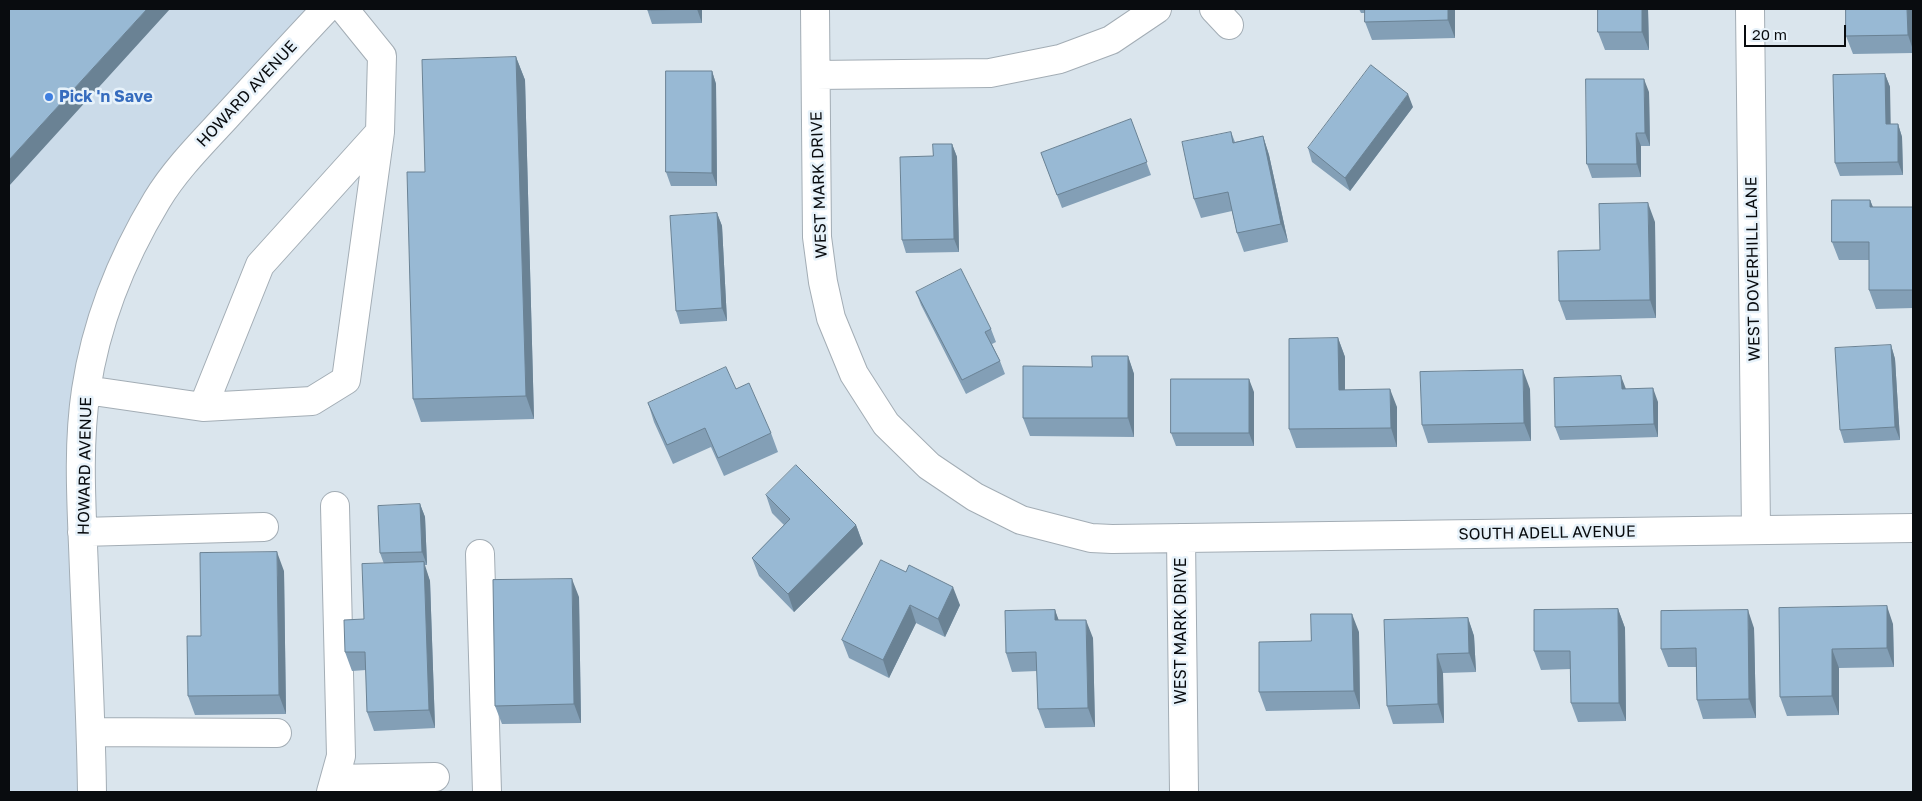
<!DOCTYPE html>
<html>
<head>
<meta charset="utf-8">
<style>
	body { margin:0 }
	#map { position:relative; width:1922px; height:801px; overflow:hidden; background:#dae5ed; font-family:"Golos Text",sans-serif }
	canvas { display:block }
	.frame { position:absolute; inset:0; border:10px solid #090c0f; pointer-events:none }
	.scale { position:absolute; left:1744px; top:25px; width:102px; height:22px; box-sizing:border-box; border:2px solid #090c0f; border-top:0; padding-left:6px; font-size:15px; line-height:18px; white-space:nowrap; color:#090c0f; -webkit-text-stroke:4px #e7f2fa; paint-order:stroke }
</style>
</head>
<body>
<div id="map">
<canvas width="1922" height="801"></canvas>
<div class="frame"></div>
<div class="scale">20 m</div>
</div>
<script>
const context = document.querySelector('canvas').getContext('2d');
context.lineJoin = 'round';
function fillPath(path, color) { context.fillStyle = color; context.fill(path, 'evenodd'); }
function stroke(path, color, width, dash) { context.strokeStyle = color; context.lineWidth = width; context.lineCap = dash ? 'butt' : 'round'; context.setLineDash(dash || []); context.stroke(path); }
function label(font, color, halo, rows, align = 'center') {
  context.font = font + ' "Golos Text",sans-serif'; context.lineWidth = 5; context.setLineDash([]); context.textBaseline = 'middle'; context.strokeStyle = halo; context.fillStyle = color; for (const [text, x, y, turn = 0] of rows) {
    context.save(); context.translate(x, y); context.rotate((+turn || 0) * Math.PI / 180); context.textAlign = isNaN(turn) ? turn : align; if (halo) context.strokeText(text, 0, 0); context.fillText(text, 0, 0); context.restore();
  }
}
fillPath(new Path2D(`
	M9 9H321L194 152 95 343 92 792H9Z`), '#cbdbe9');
const minor = new Path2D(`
	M815 9 817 237 823 282 831 318 854 374 886 424 929 466 975 497 1021 520 1091 538 1112 539 1913 528
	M1214 9 1229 25
	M1750 9 1756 530
	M816 75 990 73 1060 59 1111 40 1157 9
	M86 390 203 407 312 401 346 380 380 132 382 56 344 9
	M203 407 260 265 380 132
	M82 532 264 527
	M1181 538 1184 792
	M480 554 487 792
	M91 732 277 733
	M335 779 435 777
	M92 792C91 719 87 645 84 571 82 512 77 449 86 390 96 323 122 258 157 200 175 170 202 143 226 117 259 81 292 45 326 9
	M331 792 341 756 335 506`);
stroke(minor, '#a3adb5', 30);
stroke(minor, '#fff', 28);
fillPath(new Path2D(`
	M647 9H702V23L652 24Z
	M1359 9H1455V38L1372 40 1365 22V13H1361Z
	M1648 9 1649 50H1605L1598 32Z
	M1913 9V53L1853 54 1846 36Z
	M516 57 525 80 534 419 421 422 413 399 425 172Z
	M712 71 716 84 717 186H671L666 172Z
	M1885 74 1890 87V124H1898L1902 137 1903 175 1840 176 1835 163Z
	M1649 92 1650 146H1641V177L1592 178 1587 164Z
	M1413 107 1350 191 1312 162 1308 148Z
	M1131 119 1151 175 1062 208 1041 153Z
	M1231 132 1235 142 1263 136 1269 155 1288 242 1244 252 1237 233 1232 211 1201 218 1194 199Z
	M952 144 957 157 959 252 906 253 902 240 933 156Z
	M1870 200 1873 207H1913V308L1876 309 1869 290V260H1839L1832 242Z
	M717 213 722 226 727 321 680 324 676 311Z
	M1655 222 1656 318 1566 320 1559 301 1600 250Z
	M916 292 991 329 996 342 992 344 1000 361 1005 374 966 394 921 305Z
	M1338 338 1345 357V390L1397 407V447L1296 448 1289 429Z
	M1891 345 1895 359 1900 440 1844 443 1840 430Z
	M1128 356 1134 374V437L1030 436 1023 418 1092 367Z
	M736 389 771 433 778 452 724 476 711 447 673 464 654 422 648 403Z
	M1530 389 1531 441 1428 443 1422 425Z
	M1626 389 1658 402V437L1560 440 1555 427Z
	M1254 392V446H1176L1171 433Z
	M766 495 856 525 863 544 794 612 759 576 752 558 784 525 772 513Z
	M420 504 425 517 427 565H424L430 581 435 728 374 731 367 712 366 670 352 671 345 652 364 619 384 564 380 553Z
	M284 571 286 714 195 715 188 696 201 636Z
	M906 572 960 605 945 637 916 623 889 678 849 658 842 640Z
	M579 597 581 723 502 724 495 706Z
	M1779 608 1893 624 1894 667 1839 668V715L1787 716 1780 697Z
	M1618 609 1625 628 1626 721 1578 722 1571 703V669L1541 670 1534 651Z
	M1055 610 1058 620 1093 638 1095 727 1045 728 1038 709 1037 671 1012 672 1006 653Z
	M1468 618 1474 636 1476 672 1443 673 1444 723 1393 724 1387 706Z
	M1754 628 1756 718 1703 719 1697 700 1696 667H1668L1661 649Z
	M1359 632 1360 709 1266 711 1259 692 1311 641Z`), '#839fb6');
fillPath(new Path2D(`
	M147 9H170L9 186V160Z
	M697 9H702V23Z
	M1448 9H1455V38L1448 20Z
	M1642 9H1648L1649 50 1642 32Z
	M1907 9H1913V50L1908 35Z
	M516 57 525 80 534 419 526 396Z
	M712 71 716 84 717 186 712 173Z
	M1885 74 1890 87 1891 137 1886 124Z
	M1644 79 1649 92 1650 146 1645 133Z
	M1408 94 1413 107 1350 191 1345 178Z
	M1898 124 1902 137 1903 175 1898 162Z
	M1636 133 1641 146V177L1637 164Z
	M1263 136 1269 155 1288 242 1281 224Z
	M952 144 957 157 959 252 954 239Z
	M1870 200 1877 218 1870 207Z
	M1648 203 1655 222 1656 318 1650 300Z
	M717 213 722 226 727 321 722 308Z
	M1338 338 1345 357V408L1339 390Z
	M1891 345 1895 359 1900 440 1895 427Z
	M1128 356 1134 374V437L1128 418Z
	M1523 370 1530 389 1531 441 1524 423Z
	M1621 376 1626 389H1622Z
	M1249 379 1254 392V446L1249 433Z
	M1653 388 1658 402V437L1654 424Z
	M1390 389 1397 407V447L1391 428Z
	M420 504 425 517 427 565 422 552Z
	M856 525 863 544 794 612 788 594Z
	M277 552 284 571 286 714 279 695Z
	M424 562 430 581 435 728 429 710Z
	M572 579 579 597 581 723 574 704Z
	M953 587 960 605 945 637 938 619Z
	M910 605 916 623 889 678 883 660Z
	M1887 606 1893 624 1894 667 1887 648Z
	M1618 609 1625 628 1626 721 1619 703Z
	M1055 610 1062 629 1055 620Z
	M1748 610 1754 628 1756 718 1749 699Z
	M1352 614 1359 632 1360 709 1354 691Z
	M1468 618 1474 636 1476 672 1469 653Z
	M1086 620 1093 638 1095 727 1088 708Z
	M1832 649 1839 668V715L1832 696Z
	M1437 654 1443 673 1444 723 1438 704Z`), '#6a8294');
const building = new Path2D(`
	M9 9H147L9 160Z
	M647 9H697L648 10Z
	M1365 9H1448V20L1365 22Z
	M1598 9H1642V32H1598Z
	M1846 9H1907L1908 35 1846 36Z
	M516 57 526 396 413 399 407 172H425L422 60Z
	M1371 65 1408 94 1345 178 1308 148Z
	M666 71H712V173L666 172Z
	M1885 74 1886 124H1898V162L1835 163 1833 75Z
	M1586 79H1644L1645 133H1636L1637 164H1587Z
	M1131 119 1147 162 1057 195 1041 153Z
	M1231 132 1233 143 1263 136 1281 224 1237 233 1228 192 1194 199 1182 142Z
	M933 144H952L954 239 902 240 900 157 933 156Z
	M1832 200H1870V207H1913V290H1869V242H1832Z
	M1648 203 1650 300 1559 301 1558 251 1600 250 1599 204Z
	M717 213 722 308 676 311 670 216Z
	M961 269 991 329 985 332 1000 361 962 380 916 292Z
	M1338 338 1339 390 1390 389 1391 428 1289 429V339Z
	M1891 345 1895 427 1840 430 1835 348Z
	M1092 356H1128V418H1023V366L1092 367Z
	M726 367 736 389 749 383 771 433 718 458 705 428 667 445 648 403Z
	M1523 370 1524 423 1422 425 1420 372Z
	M1621 376 1622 389 1653 388 1654 424 1555 427 1554 378Z
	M1171 379H1249V433H1171Z
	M796 465 856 525 788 594 752 558 790 519 766 495Z
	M420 504 422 552 380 553 378 506Z
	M277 552 279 695 188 696 187 636H201L200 553Z
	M881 560 906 572 909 565 953 587 938 619 910 605 883 660 842 640Z
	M424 562 429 710 367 712 365 652H345L344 620 364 619 362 564Z
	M572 579 574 704 495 706 493 580Z
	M1887 606V648L1832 649V696L1780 697 1779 608Z
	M1618 609 1619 703H1571L1570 651H1534V610Z
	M1055 610V620H1086L1088 708 1038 709 1036 652 1006 653 1005 611Z
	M1748 610 1749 699 1697 700 1696 648 1661 649V611Z
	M1311 614H1352L1354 691 1259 692V642L1311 641Z
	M1468 618 1469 653 1437 654 1438 704 1387 706 1384 620Z`);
fillPath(building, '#98b9d4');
stroke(building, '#6a8294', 1);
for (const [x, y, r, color] of [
	[49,97,5,"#3f7fe0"]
]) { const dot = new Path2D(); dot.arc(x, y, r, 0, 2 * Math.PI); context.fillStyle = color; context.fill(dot); stroke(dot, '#e7f2fa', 2); }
label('16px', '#090c0f', '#e7f2fa', [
	["HOWARD AVENUE",247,94,-47],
	["WEST MARK DRIVE",819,185,-92],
	["WEST DOVERHILL LANE",1753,269,-91],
	["HOWARD AVENUE",85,466,-89],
	["SOUTH ADELL AVENUE",1547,533,-1],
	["WEST MARK DRIVE",1181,631,-90]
]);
label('bold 16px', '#366cbe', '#e7f2fa', [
	["Pick 'n Save",59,97]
], 'left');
</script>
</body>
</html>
